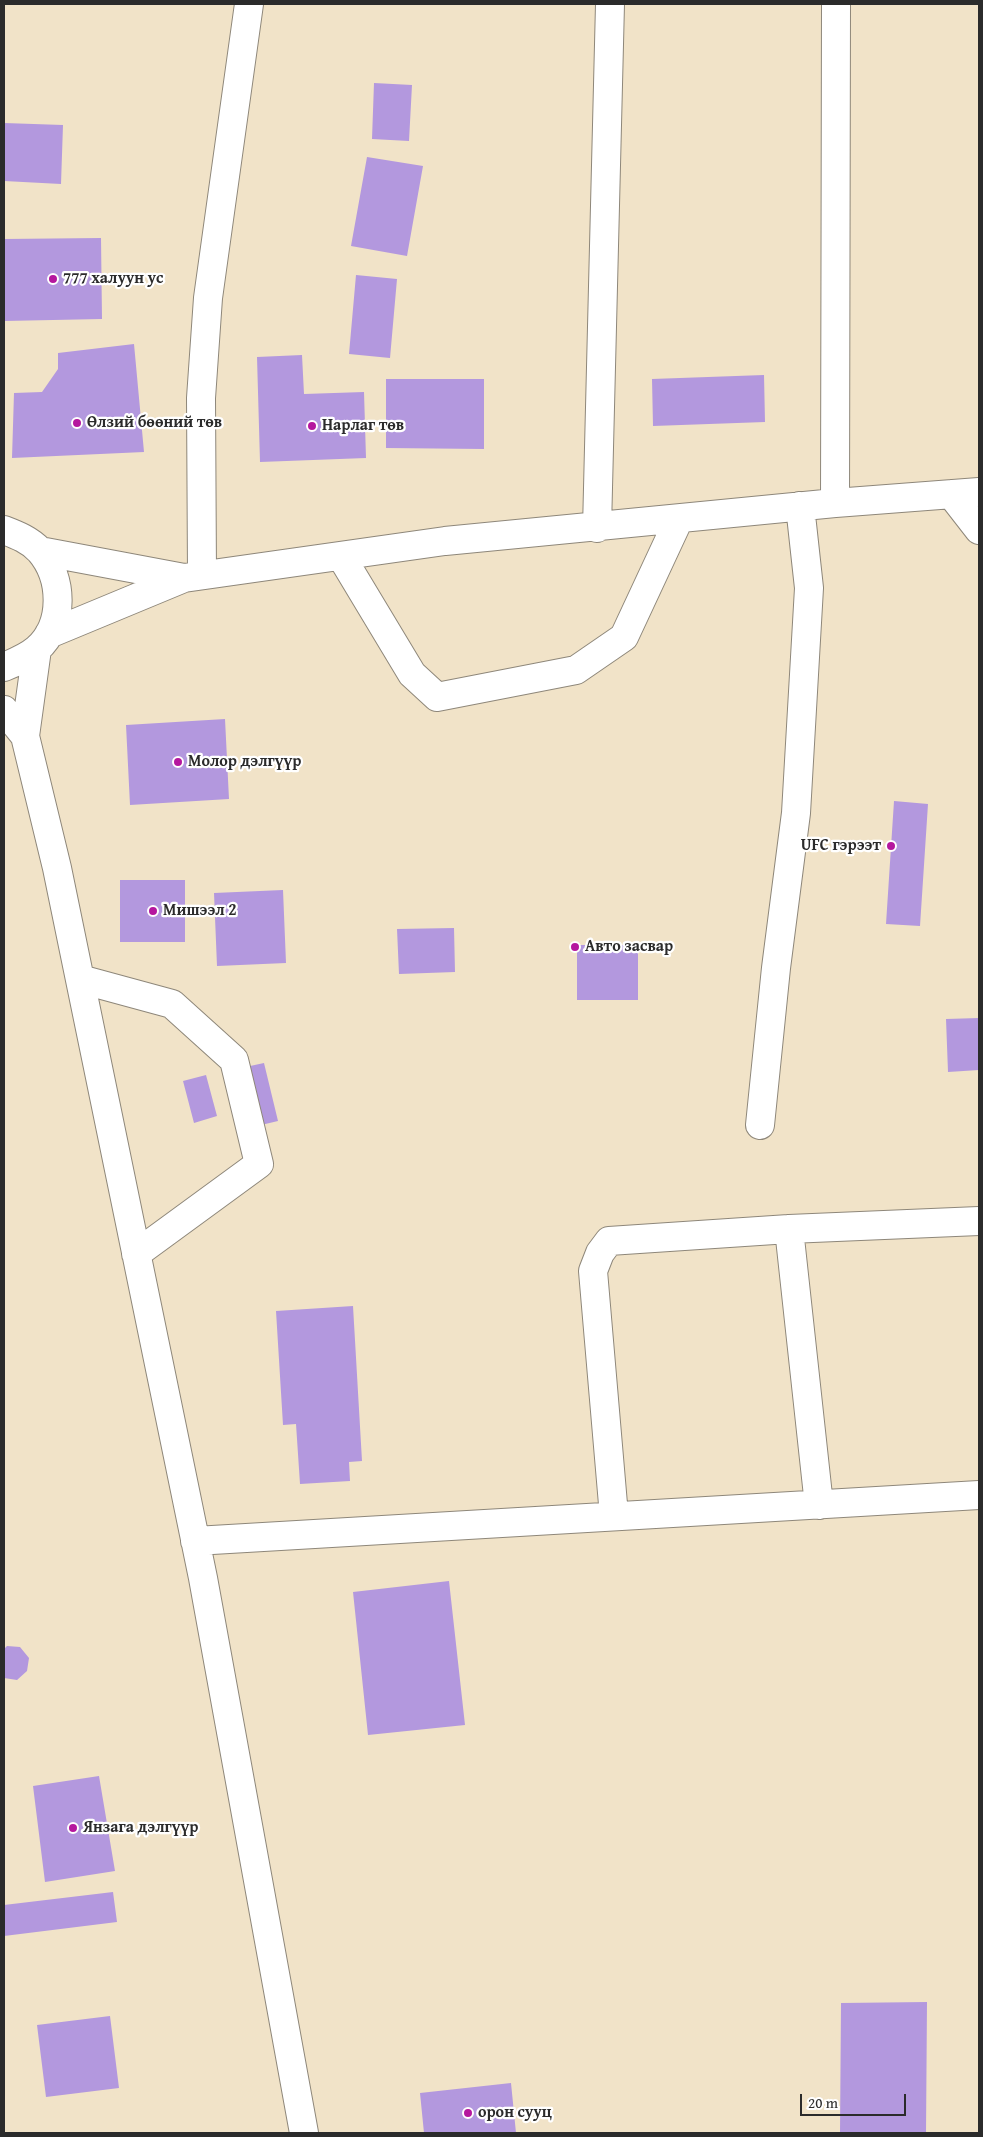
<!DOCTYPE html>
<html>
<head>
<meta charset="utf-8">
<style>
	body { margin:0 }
	#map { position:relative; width:983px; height:2137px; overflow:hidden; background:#f1e3c8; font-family:"Gentium Book Plus",serif }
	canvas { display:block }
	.frame { position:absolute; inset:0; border:5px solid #2b2b2b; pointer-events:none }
	.scale { position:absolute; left:800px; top:2094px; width:106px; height:22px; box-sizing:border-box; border:2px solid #2b2b2b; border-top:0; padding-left:6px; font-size:15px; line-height:18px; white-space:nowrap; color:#2b2b2b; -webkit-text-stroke:4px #fff; paint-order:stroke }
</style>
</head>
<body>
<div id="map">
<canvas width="983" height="2137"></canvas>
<div class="frame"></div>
<div class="scale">20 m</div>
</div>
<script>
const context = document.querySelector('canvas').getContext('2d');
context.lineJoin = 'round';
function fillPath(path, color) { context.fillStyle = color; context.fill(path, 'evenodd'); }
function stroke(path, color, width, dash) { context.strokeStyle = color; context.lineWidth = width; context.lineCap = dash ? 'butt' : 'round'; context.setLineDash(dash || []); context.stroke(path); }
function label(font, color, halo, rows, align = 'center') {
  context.font = font + ' "Gentium Book Plus",serif'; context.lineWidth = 4.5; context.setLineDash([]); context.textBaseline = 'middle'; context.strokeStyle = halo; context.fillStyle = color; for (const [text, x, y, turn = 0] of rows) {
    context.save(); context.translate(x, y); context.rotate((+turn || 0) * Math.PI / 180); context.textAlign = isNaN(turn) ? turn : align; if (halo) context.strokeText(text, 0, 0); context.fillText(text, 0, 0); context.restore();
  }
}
fillPath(new Path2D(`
	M374 83 412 85 409 141 372 139Z
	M4 123 63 125 61 184 4 181Z
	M367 157 423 166 407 256 351 246Z
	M101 238 102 319 4 321V239Z
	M356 275 397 279 390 358 349 354Z
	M134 344 144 452 12 458 14 393 42 392 58 369V353Z
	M302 355 304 394 364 392 366 458 260 462 257 357Z
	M764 375 765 422 653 426 652 379Z
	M386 379H484V449L386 448Z
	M225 719 229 799 130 805 126 725Z
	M894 801 928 804 920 926 886 924Z
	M120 880H185V942H120Z
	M283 890 286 963 217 966 214 893Z
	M454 928 455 972 399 974 397 929Z
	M577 945H638V1000H577Z
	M979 1018V1070L948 1072 946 1019Z
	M264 1063 278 1121 240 1130 227 1071Z
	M206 1075 217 1116 194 1123 183 1081Z
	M353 1306 362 1461 349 1462 350 1481 300 1484 296 1424 283 1425 276 1311Z
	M449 1581 465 1725 368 1735 353 1592Z
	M7 1646 20 1647 29 1658 27 1671 17 1680 4 1678V1649Z
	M99 1776 115 1871 45 1882 33 1786Z
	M113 1892 117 1922 4 1936V1905Z
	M927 2002 926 2133H840L841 2003Z
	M110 2016 119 2088 46 2097 37 2025Z
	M511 2083 516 2133H424L420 2093Z`), '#b398de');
const minor = new Path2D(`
	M951 494 979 530
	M835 503 836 4
	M597 528 610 4
	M4 530C17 535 30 540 40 551 63 578 65 624 37 649 28 657 16 662 4 667
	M40 551 184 578
	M341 556 412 674 437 697 576 670 624 637 679 519
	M202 575 201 398 208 298 249 4
	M49 634 184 578 445 541 835 503 979 492
	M37 649 25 736 57 868 203 1578 304 2133
	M4 710 25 736
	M80 979 172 1004 234 1060 259 1164 136 1254
	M760 1125 776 968 796 813 809 588 800 506
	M789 1229 819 1505
	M614 1516 593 1271 600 1253 609 1241 789 1229 979 1221
	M195 1541 979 1495`);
stroke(minor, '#8e877a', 30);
stroke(minor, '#fff', 28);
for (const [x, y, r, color] of [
	[53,279,5,"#b5179e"],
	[77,423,5,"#b5179e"],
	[312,426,5,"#b5179e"],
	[178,762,5,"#b5179e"],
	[891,846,5,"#b5179e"],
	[153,911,5,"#b5179e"],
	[575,947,5,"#b5179e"],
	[73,1828,5,"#b5179e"],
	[468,2113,5,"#b5179e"]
]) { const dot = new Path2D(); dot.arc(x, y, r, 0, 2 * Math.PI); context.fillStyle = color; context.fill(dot); stroke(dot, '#fff', 2); }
label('bold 16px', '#2b2b2b', '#fff', [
	["777 халуун ус",63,279],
	["Өлзий бөөний төв",87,423],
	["Нарлаг төв",322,426],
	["Молор дэлгүүр",188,762],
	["UFC гэрээт",881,846,"right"],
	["Мишээл 2",163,911],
	["Авто засвар",585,947],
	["Янзага дэлгүүр",83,1828],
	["орон сууц",478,2113]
], 'left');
</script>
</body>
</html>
